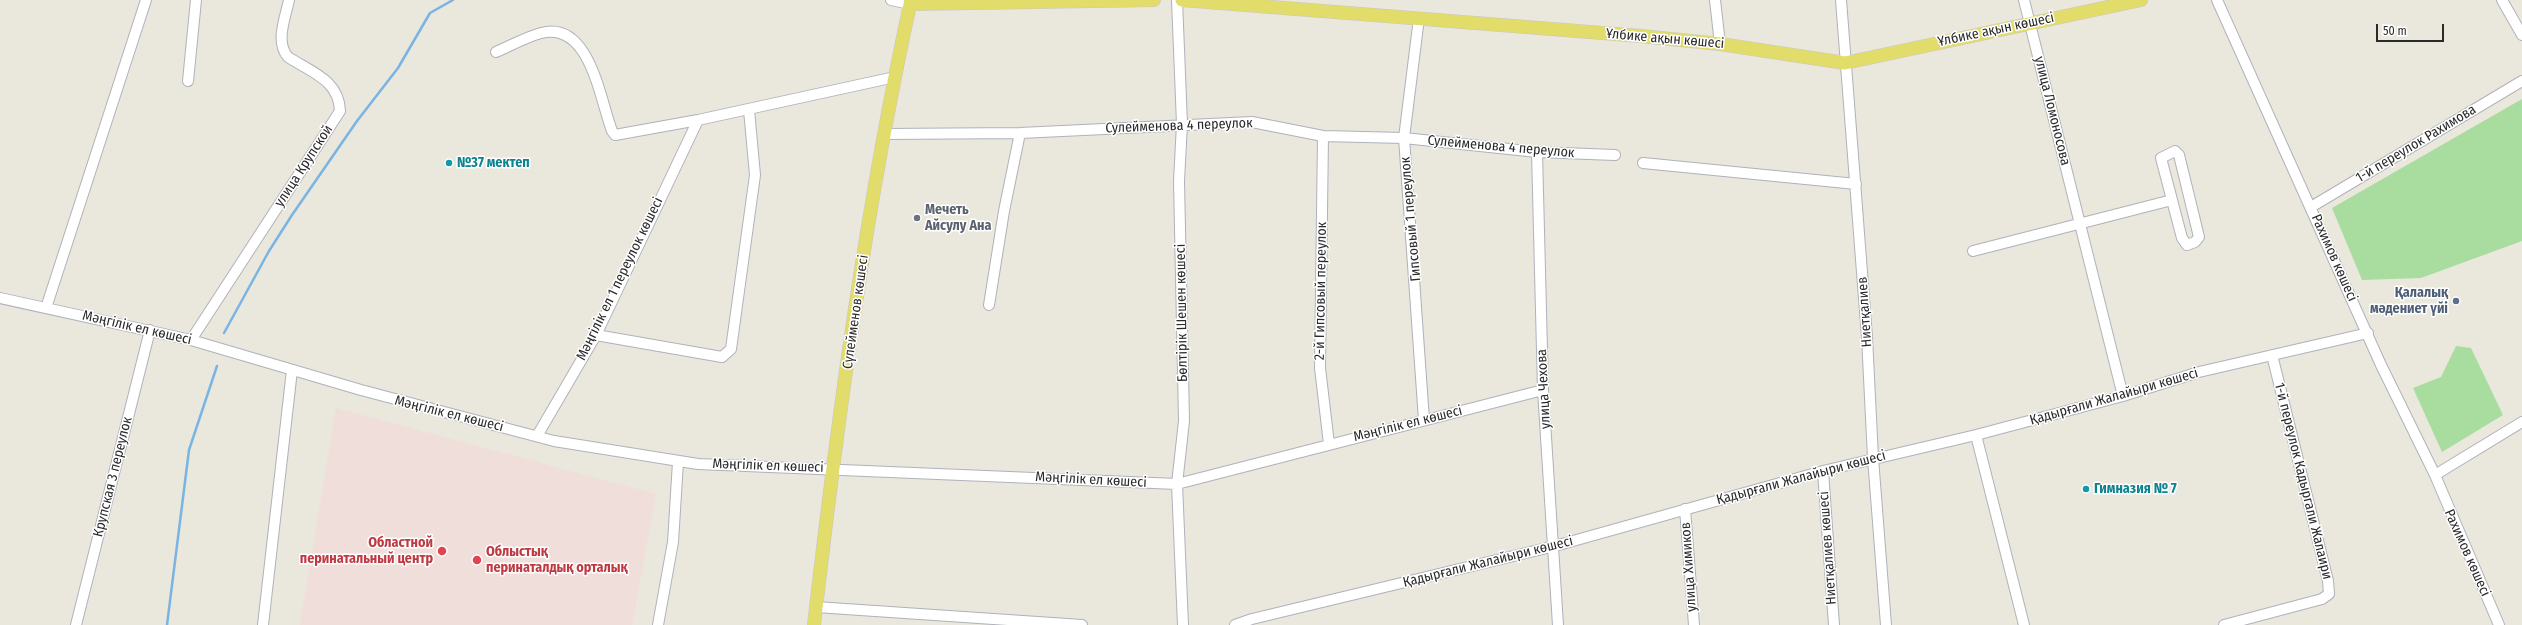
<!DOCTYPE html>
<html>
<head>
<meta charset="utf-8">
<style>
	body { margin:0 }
	#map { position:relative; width:2522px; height:625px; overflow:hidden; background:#eae7dd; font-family:"Fira Sans Condensed",sans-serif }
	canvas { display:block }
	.scale { position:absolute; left:2376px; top:24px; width:68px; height:18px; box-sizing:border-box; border:2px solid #2a2a2a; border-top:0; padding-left:5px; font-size:12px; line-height:14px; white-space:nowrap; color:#2a2a2a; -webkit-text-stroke:3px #fff; paint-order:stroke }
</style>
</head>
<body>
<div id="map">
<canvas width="2522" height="625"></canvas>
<div class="scale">50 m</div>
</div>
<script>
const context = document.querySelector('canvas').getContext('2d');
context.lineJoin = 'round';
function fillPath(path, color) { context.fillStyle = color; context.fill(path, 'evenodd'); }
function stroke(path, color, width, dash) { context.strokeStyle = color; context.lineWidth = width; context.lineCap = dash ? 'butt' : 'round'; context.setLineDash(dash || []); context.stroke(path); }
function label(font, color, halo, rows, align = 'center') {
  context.font = font + ' "Fira Sans Condensed",sans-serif'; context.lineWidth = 3; context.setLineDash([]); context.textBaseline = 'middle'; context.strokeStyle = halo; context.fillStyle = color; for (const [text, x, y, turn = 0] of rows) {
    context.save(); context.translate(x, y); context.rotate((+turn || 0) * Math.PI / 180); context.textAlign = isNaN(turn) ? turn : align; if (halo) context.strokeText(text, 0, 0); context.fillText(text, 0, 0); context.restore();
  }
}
fillPath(new Path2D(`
	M336 408 656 494 632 625H300Z`), '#f0dedb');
fillPath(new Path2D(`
	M2522 99V241L2421 278 2362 280 2332 208Z
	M2456 346 2471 348 2503 415 2442 452 2413 388 2441 377Z`), '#a9dc9f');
stroke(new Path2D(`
	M224 333 269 251 292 215 357 121 398 68 430 13 453 0
	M167 625 189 450 217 366`), '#7ab4e2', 2.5);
const minor = new Path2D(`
	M891 0 910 4
	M1177 0 1182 124 1179 181 1184 421 1177 484 1183 625
	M1715 0 1720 44
	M1841 0 1867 337 1873 458 1886 625
	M2024 0 2123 396
	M2217 0 2381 365 2435 475 2499 625
	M2502 0 2522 35
	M1419 18 1404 138 1424 420
	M496 52C510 46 526 37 541 33 590 20 600 100 612 131L615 135 698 120
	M188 81 196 0
	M885 134 1020 133 1252 122 1323 136 1404 138 1537 152 1615 155
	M1323 136 1320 368 1329 444
	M1537 152 1543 390 1558 625
	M1643 163 1856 184
	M2311 207 2522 81
	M1973 251 2172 200 2182 238 2187 245 2195 242 2199 237 2179 155 2175 151 2161 158 2172 200
	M0 298 191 340 361 390 554 441 698 464 1177 484 1543 390
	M989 305 1004 211 1020 133
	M46 308 146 0
	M596 335 722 357 731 349 755 175 749 110
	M191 340 340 111C339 80 311 72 288 57 275 42 285 19 289 0
	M1976 435 2024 625
	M537 436 596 335 698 120 895 77
	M1823 471 1834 625
	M2435 475 2522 422
	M1685 509 1694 625
	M816 607 1082 625
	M76 625 150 330
	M263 625 292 370
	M658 625 673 542 678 462
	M1235 625 1252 619 1555 546 1823 471 1976 435 2123 396 2199 372 2368 333
	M2224 625 2322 599 2329 594 2328 581 2272 355`);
const major = new Path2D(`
	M1182 0 1641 36 1720 44 1845 63 2141 0
	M910 4 1154 0
	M814 625C838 416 866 206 911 0`);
stroke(minor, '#b1b1bc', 12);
stroke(major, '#c8c8c8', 14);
stroke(minor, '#fff', 10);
stroke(major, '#e2dc6a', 13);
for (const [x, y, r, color] of [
	[449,163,4,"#0f9aa8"],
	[917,218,4,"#6b7280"],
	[2456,301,4,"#5c6f8a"],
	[2086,489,4,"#0f9aa8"],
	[442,551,5,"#e0444e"],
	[477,560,5,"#e0444e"]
]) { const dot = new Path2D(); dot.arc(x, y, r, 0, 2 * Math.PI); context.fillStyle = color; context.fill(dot); stroke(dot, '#fff', 1.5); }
label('14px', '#2a2a2a', '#fff', [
	["Ұлбике ақын көшесі",1996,30,-12],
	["Ұлбике ақын көшесі",1665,39,5],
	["улица Ломоносова",2052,111,76],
	["Сулейменова 4 переулок",1179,126,-2],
	["1-й переулок Рахимова",2416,144,-31],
	["Сулейменова 4 переулок",1501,147,5],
	["улица Крупской",304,166,-57],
	["Гипсовый 1 переулок",1411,219,-95],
	["Рахимов көшесі",2334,258,66],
	["Мәңгілік ел 1 переулок көшесі",620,279,-64],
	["2-й Гипсовый переулок",1321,291,-89],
	["Сүлейменов көшесі",856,312,-82],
	["Ниетқалиев",1865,312,-94],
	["Бөлтірік Шешен көшесі",1182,313,-91],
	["Мәңгілік ел көшесі",137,328,13],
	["улица Чехова",1544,389,-93],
	["Қадырғали Жалайыри көшесі",2114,397,-16],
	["Мәңгілік ел көшесі",449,414,14],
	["Мәңгілік ел көшесі",1408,424,-14],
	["Мәңгілік ел көшесі",768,466,2],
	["Крупская 3 переулок",113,477,-76],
	["Қадырғали Жалайыри көшесі",1801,478,-15],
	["Мәңгілік ел көшесі",1091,480,3],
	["1-й переулок Кадыргали Жалаири",2303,481,76],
	["Ниетқалиев көшесі",1828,548,-94],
	["Рахимов көшесі",2467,553,66],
	["Қадырғали Жалайыри көшесі",1488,562,-14],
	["улица Химиков",1689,567,-94]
]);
label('bold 14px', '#0d838f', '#fff', [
	["№37 мектеп",457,163],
	["Гимназия № 7",2094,489]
], 'left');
label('bold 14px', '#5b616d', '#fff', [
	["Мечеть",925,210],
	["Айсулу Ана",925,226]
], 'left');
label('bold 14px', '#4e5e75', '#fff', [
	["Қалалық",2448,293],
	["мәдениет үйі",2448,309]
], 'right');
label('bold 14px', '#be3a42', '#fff', [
	["Областной",433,543],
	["перинатальный центр",433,559],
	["Облыстық",486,552,"left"],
	["перинаталдық орталық",486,568,"left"]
], 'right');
</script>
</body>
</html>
